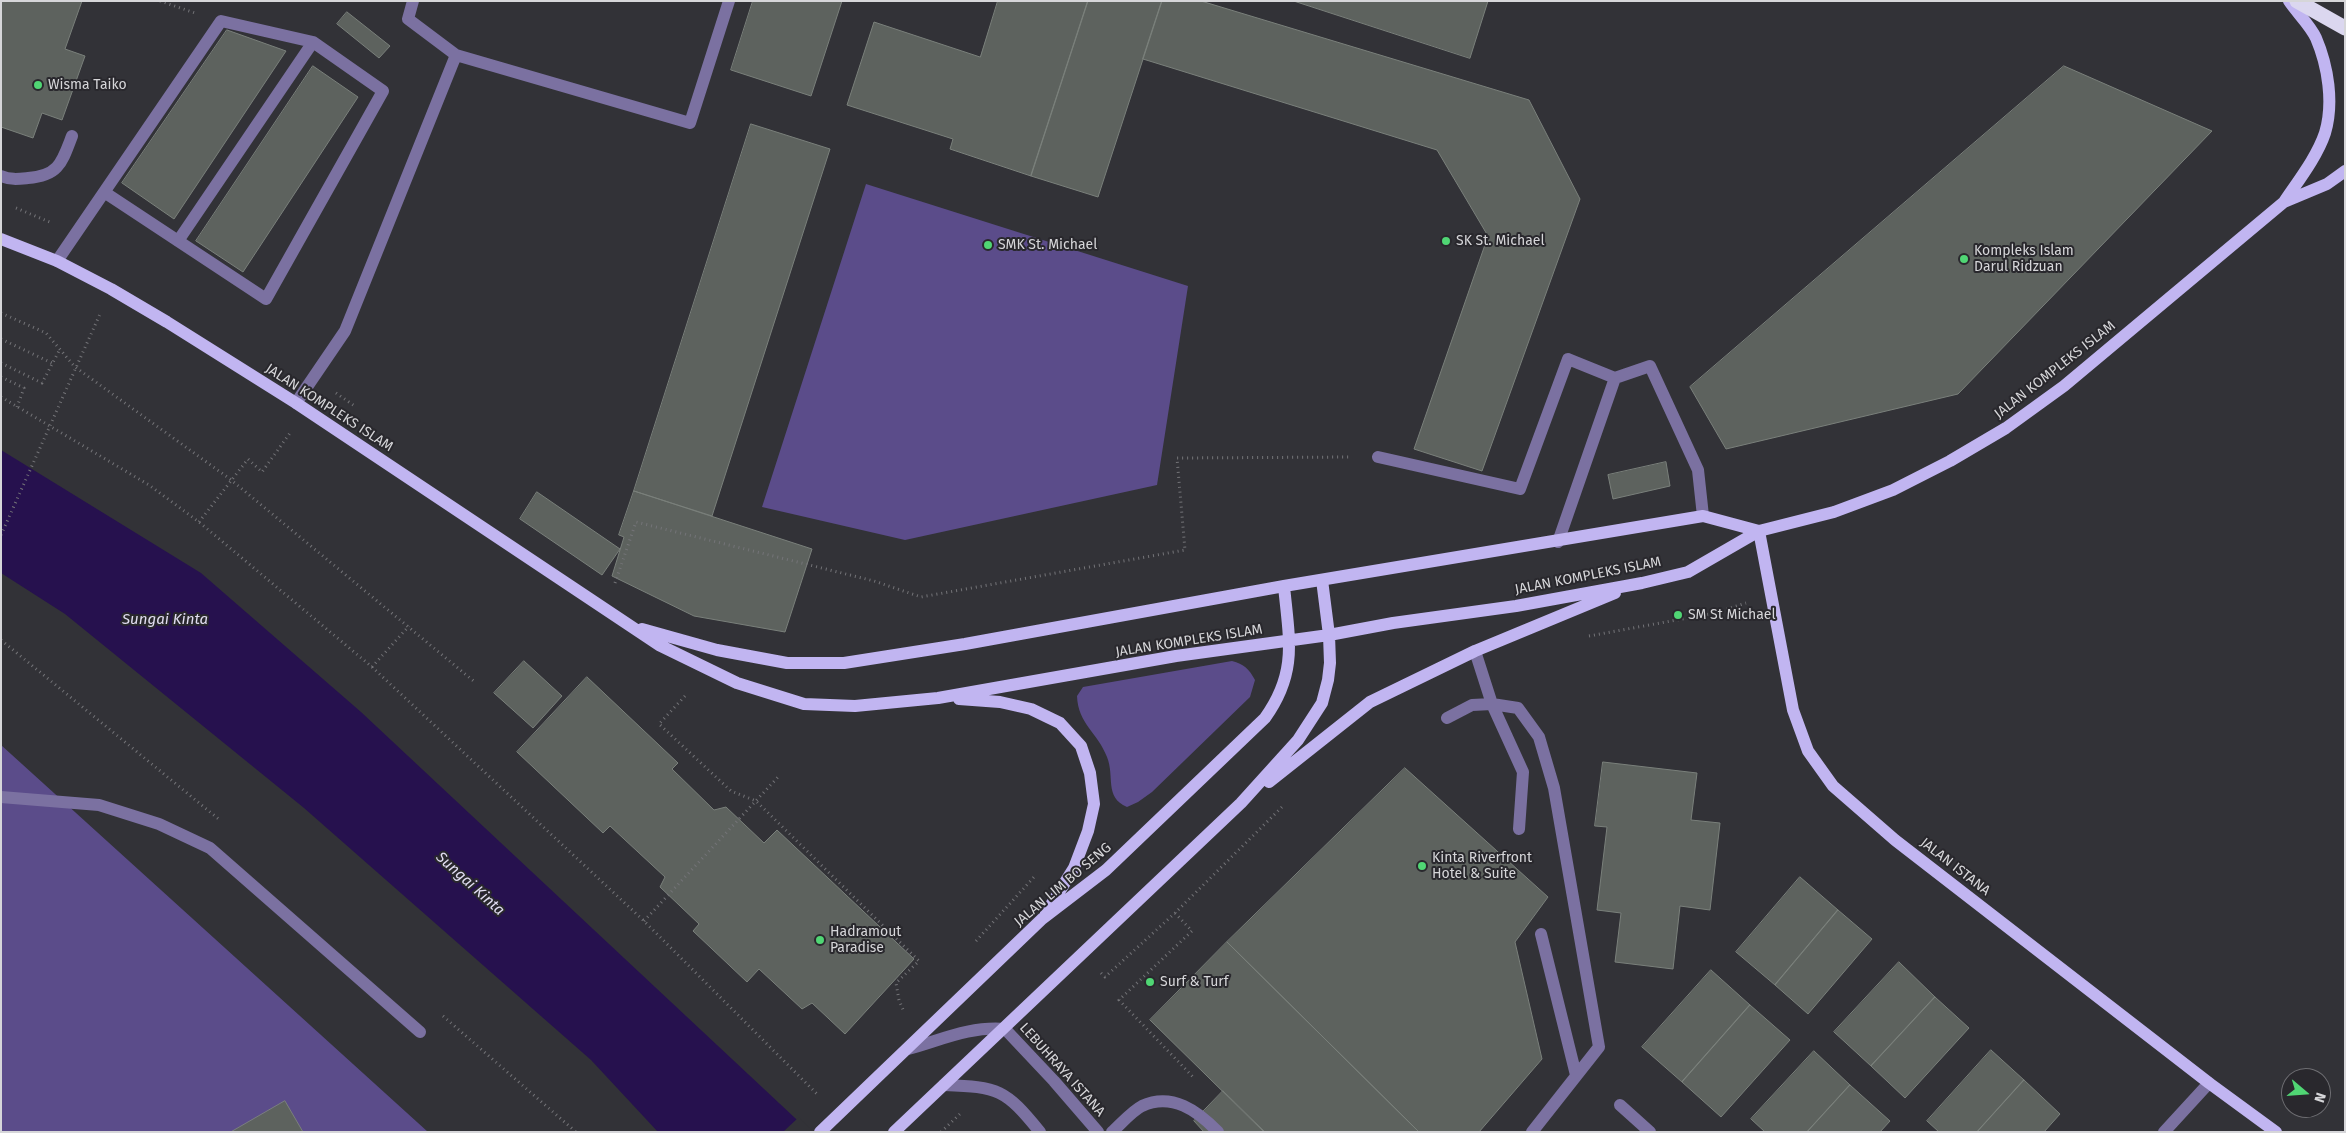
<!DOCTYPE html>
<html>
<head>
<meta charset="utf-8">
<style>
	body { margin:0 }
	#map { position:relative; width:2346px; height:1133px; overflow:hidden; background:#323237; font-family:"Fira Sans",sans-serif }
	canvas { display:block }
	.frame { position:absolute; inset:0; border:2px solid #d6d6d9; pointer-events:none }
	.north { position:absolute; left:2281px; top:1068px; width:50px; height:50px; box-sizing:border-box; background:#29282d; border:1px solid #6e6e72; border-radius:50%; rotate:108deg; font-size:14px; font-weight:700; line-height:20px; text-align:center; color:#d6d6d9 }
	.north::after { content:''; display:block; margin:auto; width:18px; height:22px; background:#50d674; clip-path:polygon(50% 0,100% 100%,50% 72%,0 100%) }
</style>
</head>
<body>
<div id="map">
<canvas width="2346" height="1133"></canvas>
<div class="frame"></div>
<div class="north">N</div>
</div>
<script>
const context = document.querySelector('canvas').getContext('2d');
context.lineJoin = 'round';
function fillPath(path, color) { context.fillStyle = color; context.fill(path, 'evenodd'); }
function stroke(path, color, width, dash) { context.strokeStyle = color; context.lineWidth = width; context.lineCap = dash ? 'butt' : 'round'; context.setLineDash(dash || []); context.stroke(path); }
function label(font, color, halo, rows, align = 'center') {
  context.font = font + ' "Fira Sans",sans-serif'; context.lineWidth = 4; context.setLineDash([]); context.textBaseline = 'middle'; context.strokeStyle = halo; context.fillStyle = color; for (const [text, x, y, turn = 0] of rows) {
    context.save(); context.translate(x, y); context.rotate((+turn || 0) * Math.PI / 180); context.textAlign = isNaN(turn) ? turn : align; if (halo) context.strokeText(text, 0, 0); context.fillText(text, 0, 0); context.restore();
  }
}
fillPath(new Path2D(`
	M866 184 1188 286 1157 485 905 540 762 507Z
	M1232 661C1244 664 1249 669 1255 680L1250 697 1152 792 1138 802 1127 807C1104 797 1115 777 1107 757 1098 733 1078 724 1077 696L1083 687Z
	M1 745 428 1132H1Z`), '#5b4c8a');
fillPath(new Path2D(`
	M1 450 201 573 361 712 810 1132H658L591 1060 304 808 65 614 1 573Z`), '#26114e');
fillPath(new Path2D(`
	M799 1117 813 1132H783Z`), '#323237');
const building = new Path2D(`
	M1 1H82L65 49 85 56 62 120 42 113 33 138 1 127Z
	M753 1H842L811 96 731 70Z
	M998 1H1088L1031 176 950 149 953 139 847 105 874 22 980 57Z
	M1088 1H1162L1098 197 1031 176Z
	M1162 1H1201L1529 100 1580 199 1482 471 1414 449 1488 236 1437 150 1143 59Z
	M1294 1H1488L1470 58Z
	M347 12 390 46 379 58 337 24Z
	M227 30 286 51 174 219 122 183Z
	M313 66 358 97 243 272 196 241Z
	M2064 66 2212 131 1958 394 1726 449 1690 387Z
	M751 124 830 149 712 516 634 491Z
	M1666 462 1670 486 1613 499 1608 475Z
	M634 491 812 549 785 632 694 616 612 576 624 537 619 535Z
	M537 492 620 549 602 575 520 519Z
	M524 661 562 696 533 728 494 693Z
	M587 677 678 763 672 769 714 810 726 807 764 843 777 830 914 959 845 1034 812 1003 802 1009 759 969 747 982 693 931 699 924 660 887 665 877 610 826 603 833 517 752Z
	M1603 762 1697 773 1691 820 1720 823 1710 910 1680 906 1673 969 1615 962 1621 913 1597 910 1607 827 1595 826Z
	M1405 768 1548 897 1515 942 1542 1059 1479 1132H1419L1227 942Z
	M1800 877 1838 910 1775 985 1736 952Z
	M1838 910 1872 939 1808 1014 1775 985Z
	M1227 942 1419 1132H1264L1150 1020Z
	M1899 962 1935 997 1871 1066 1834 1032Z
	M1711 970 1750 1005 1682 1082 1642 1047Z
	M1935 997 1969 1028 1905 1098 1871 1066Z
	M1750 1005 1790 1040 1721 1117 1682 1082Z
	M1991 1050 2024 1080 1977 1132H1939L1927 1121Z
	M1814 1051 1850 1085 1807 1132H1765L1751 1119Z
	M2024 1080 2060 1114 2044 1132H1977Z
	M1850 1085 1890 1121 1880 1132H1807Z
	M1223 1091 1265 1132H1204L1194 1121Z
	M285 1101 303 1132H231Z`);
fillPath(building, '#5d625e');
stroke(building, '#7a807b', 1);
stroke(new Path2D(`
	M160 1 195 13
	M16 208 52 223
	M1 313 46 333 75 367 230 479 476 683
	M1 339 52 363
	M1 363 42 383 59 351
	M1 377 24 388 17 407
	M336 393 356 407
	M1 397 149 485 199 522 372 667 644 921 819 1096
	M199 522 248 459 262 472 290 433
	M1 535 100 314
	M615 583 636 522 874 581 921 597 1185 550 1177 458 1352 457
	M1589 636 1715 613 1746 603
	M1 640 221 821
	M372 667 409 626
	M685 696 659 724 731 791 756 801 919 961 896 983 899 1000 904 1012
	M1175 913 1192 931 1119 1000 1195 1079
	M644 921 779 776
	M976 941 1034 877
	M1101 973 1105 977 1175 913 1282 807
	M443 1016 576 1132
	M941 1132 961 1113`), '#747478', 3, [1, 4]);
stroke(new Path2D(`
	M413 1 408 19 456 55 690 123 729 1
	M1 176C11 180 18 179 28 178 59 176 62 162 72 136
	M178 241 313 42
	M57 261 221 21 313 42 383 91 266 299 104 192
	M296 403 345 331 456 55
	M1378 457 1520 489 1568 359 1615 378
	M1558 542 1615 378 1650 366 1698 470 1703 516
	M1475 651 1492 704 1523 772 1519 829
	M1447 718 1472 705 1492 704 1518 708 1539 737 1554 788 1599 1047 1532 1132
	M1 797 99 805 159 824 210 848 420 1032
	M1541 934 1576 1075
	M908 1049C941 1040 970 1026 1005 1029L1054 1081 1098 1132
	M944 1085C999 1087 1005 1089 1040 1132
	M1620 1105 1650 1132
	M1112 1132C1121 1124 1132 1111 1142 1106 1172 1092 1198 1111 1218 1132
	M2164 1132 2209 1083`), '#7b71a1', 12);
stroke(new Path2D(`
	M2284 202C2298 181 2317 157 2325 133 2334 103 2328 66 2316 38 2310 25 2297 13 2289 1
	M1 239 57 261 111 289 167 322 296 403 659 645 737 683 804 704 855 706 938 698 1176 656 1329 635 1393 623 1516 606 1642 583 1688 572 1759 531 1834 512 1893 490 1950 461 2006 428 2064 386 2284 202 2327 184 2345 171
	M1759 531 1793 710 1808 751 1833 786 1895 840 2209 1083 2276 1132
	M642 629 717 650 787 663H844L965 644 1284 586 1703 516 1759 531
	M959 699 1000 702 1031 709 1060 723 1081 746 1090 773 1094 804 1088 831 1074 868 1046 913
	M1269 782 1370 702 1475 651 1615 593
	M820 1132 1042 919 1106 870 1265 718C1298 672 1289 639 1284 586
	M894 1132 1241 803 1298 740 1322 703 1328 680 1330 663 1329 635 1322 580`), '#c1b5f1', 12);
stroke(new Path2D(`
	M2297 1 2345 28`), '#dbd7ef', 15);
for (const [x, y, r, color] of [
	[38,85,5,"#50d674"],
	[1446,241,5,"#50d674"],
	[988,245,5,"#50d674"],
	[1964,259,5,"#50d674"],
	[1678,615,5,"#50d674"],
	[1422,866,5,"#50d674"],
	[820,940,5,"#50d674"],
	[1150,982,5,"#50d674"]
]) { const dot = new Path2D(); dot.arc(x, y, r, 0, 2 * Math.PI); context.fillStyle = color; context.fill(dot); stroke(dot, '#29282d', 2); }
label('14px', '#d6d6d9', '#29282d', [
	["Wisma Taiko",48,85],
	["SK St. Michael",1456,241],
	["SMK St. Michael",998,245],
	["Kompleks Islam",1974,251],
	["Darul Ridzuan",1974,267],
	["SM St Michael",1688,615],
	["Kinta Riverfront",1432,858],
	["Hotel & Suite",1432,874],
	["Hadramout",830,932],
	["Paradise",830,948],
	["Surf & Turf",1160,982]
], 'left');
label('14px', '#d6d6d9', '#29282d', [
	["JALAN KOMPLEKS ISLAM",2055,370,-38],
	["JALAN KOMPLEKS ISLAM",329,408,33],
	["JALAN KOMPLEKS ISLAM",1588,576,-11],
	["JALAN KOMPLEKS ISLAM",1189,641,-9],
	["JALAN ISTANA",1955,867,38],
	["JALAN LIM BO SENG",1063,885,-40],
	["LEBUHRAYA ISTANA",1062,1070,48]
]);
label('italic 15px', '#e2def2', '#29282d', [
	["Sungai Kinta",165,620],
	["Sungai Kinta",470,884,42]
]);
</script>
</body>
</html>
